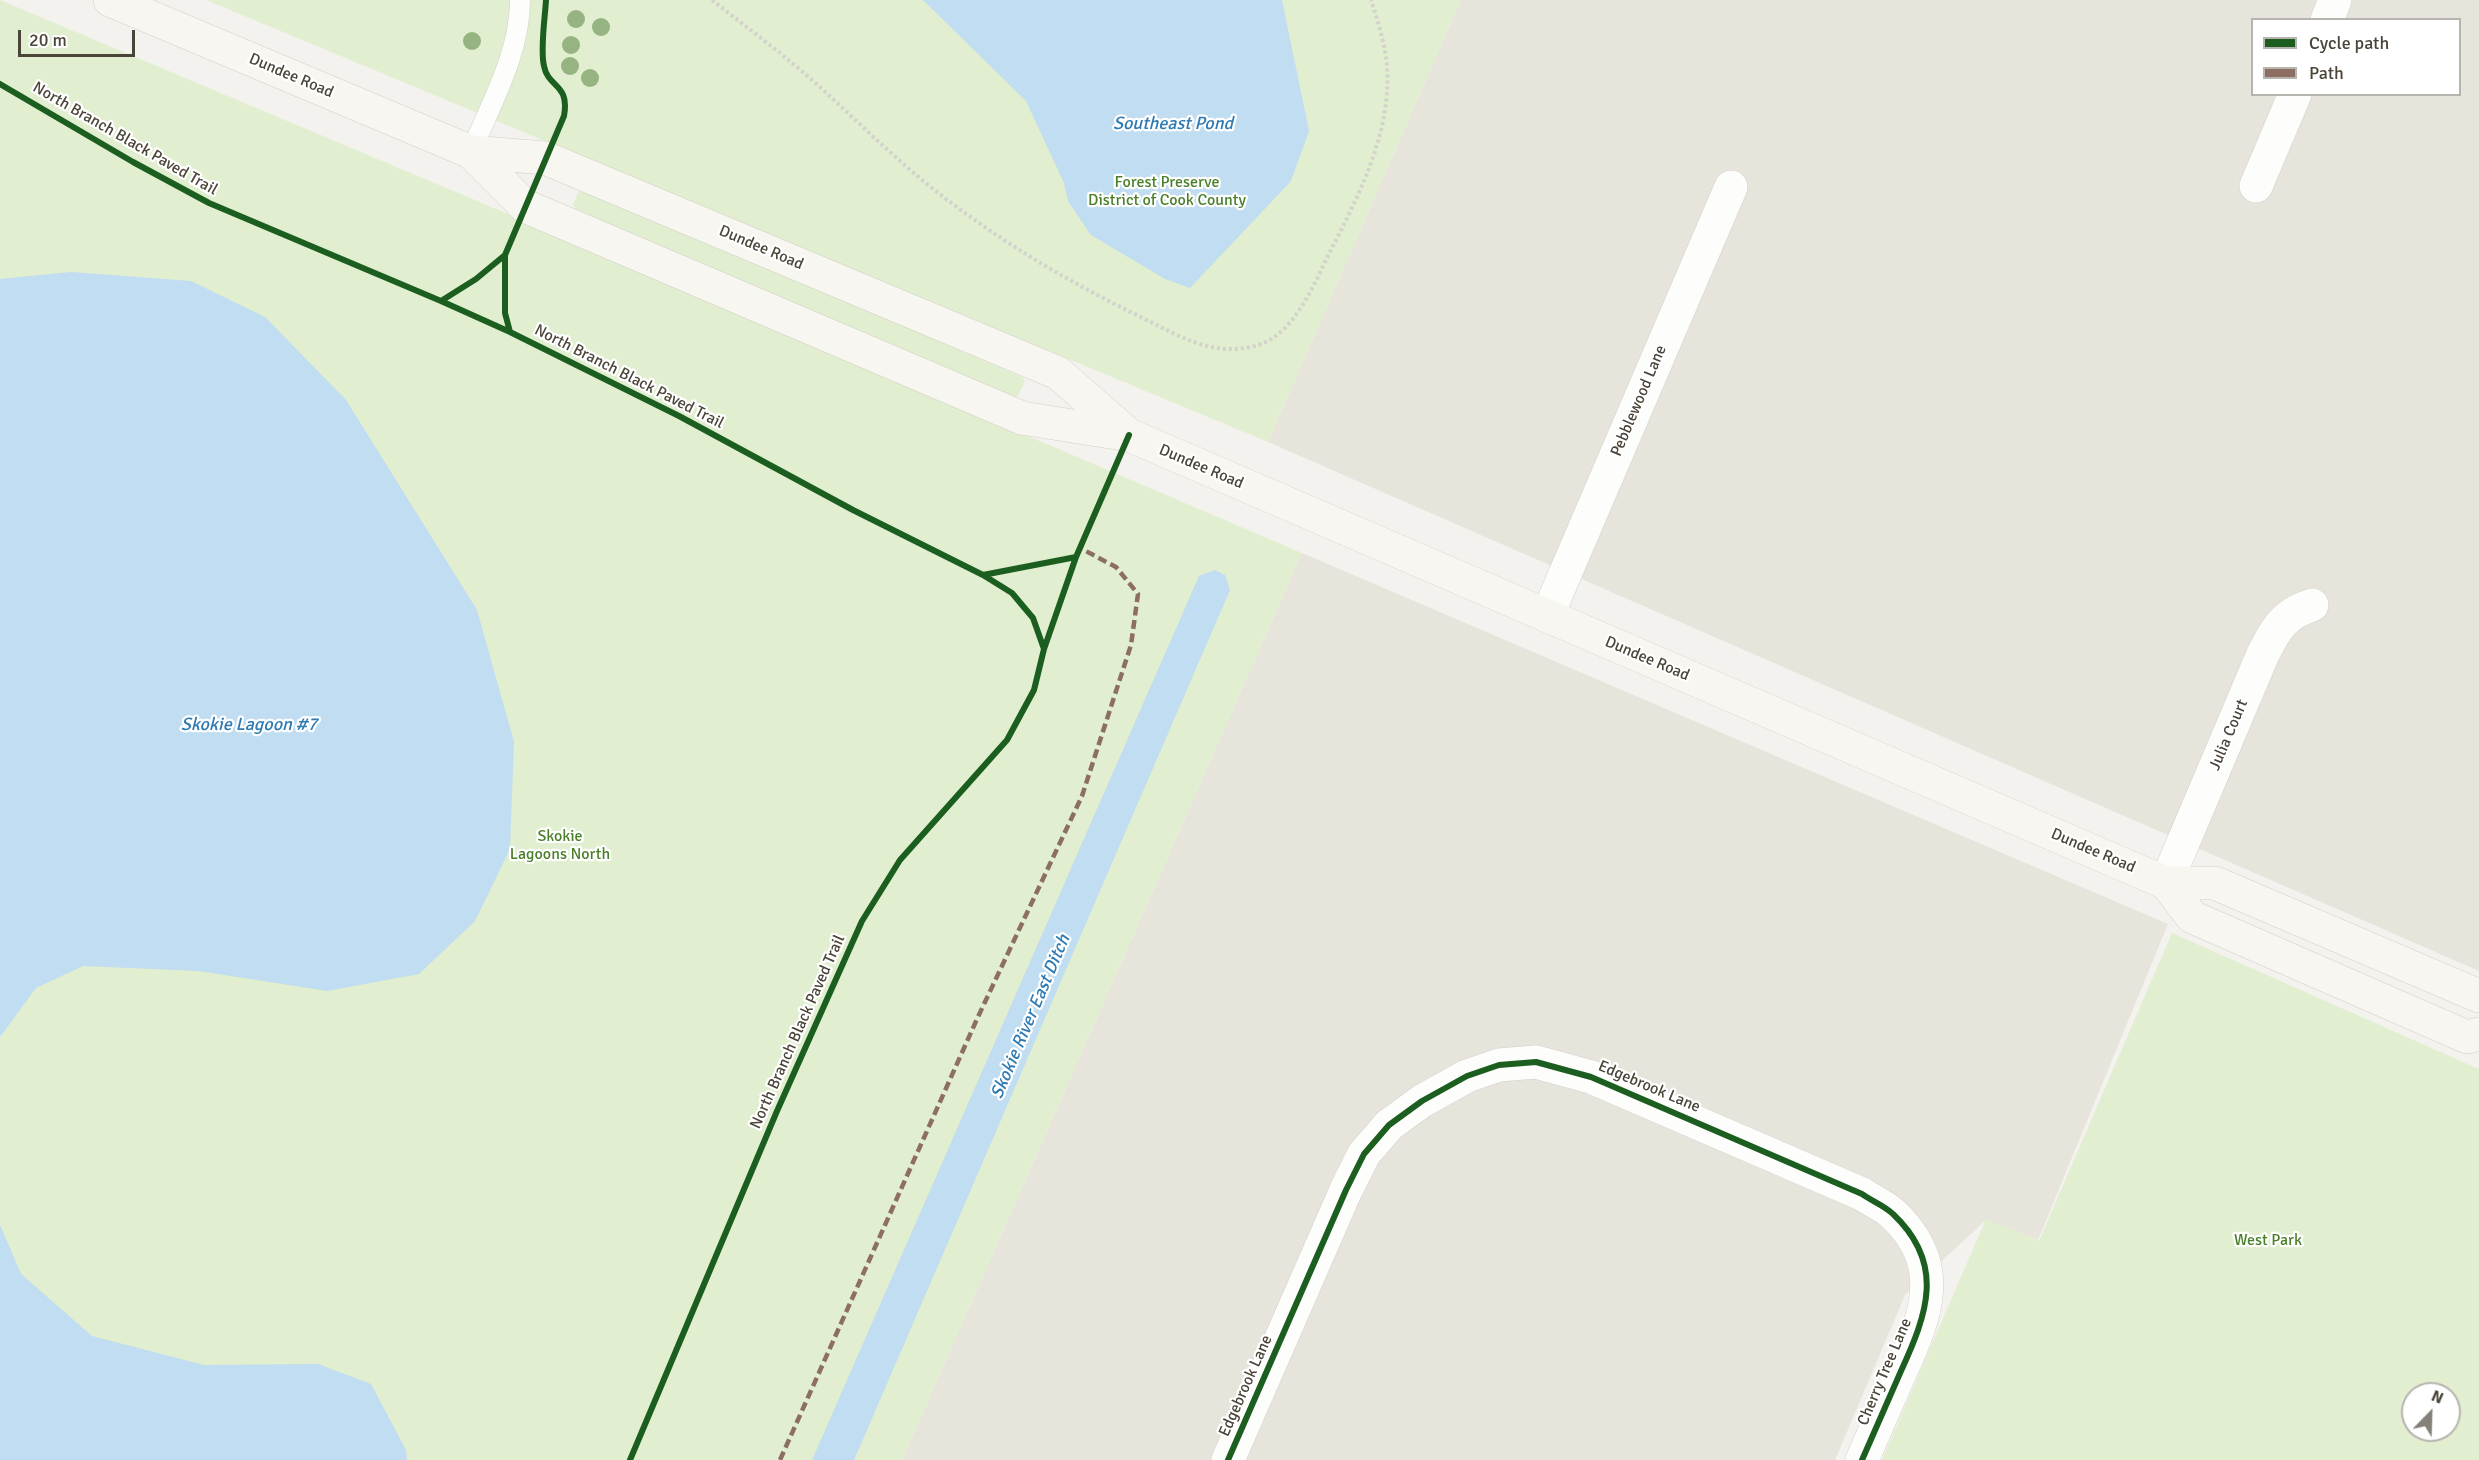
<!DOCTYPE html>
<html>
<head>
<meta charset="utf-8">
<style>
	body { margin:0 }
	#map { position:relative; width:2479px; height:1460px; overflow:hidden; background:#f4f2ee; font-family:Signika,sans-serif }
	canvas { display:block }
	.legend { position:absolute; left:2251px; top:18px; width:210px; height:78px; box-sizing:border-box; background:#fff; border:2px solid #b7b4b0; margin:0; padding:8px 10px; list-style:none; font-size:18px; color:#4b4439 }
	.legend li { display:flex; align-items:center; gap:12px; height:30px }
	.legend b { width:30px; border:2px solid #b7b4b0 }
	.north { position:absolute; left:2401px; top:1382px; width:60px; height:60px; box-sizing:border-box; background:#fff; border:2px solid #b7b4b0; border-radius:50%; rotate:23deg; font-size:16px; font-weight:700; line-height:24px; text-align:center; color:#4b4439 }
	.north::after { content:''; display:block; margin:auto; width:21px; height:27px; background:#868178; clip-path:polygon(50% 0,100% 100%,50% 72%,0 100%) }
	.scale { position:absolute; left:18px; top:30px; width:117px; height:27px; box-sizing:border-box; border:3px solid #4b4439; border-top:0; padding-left:8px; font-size:18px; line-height:21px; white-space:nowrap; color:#4b4439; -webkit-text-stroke:4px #fff; paint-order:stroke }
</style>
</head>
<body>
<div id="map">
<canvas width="2479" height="1460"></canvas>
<ul class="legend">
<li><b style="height:8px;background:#1b5e20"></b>Cycle path</li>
<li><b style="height:8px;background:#8d6e63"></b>Path</li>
</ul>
<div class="north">N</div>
<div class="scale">20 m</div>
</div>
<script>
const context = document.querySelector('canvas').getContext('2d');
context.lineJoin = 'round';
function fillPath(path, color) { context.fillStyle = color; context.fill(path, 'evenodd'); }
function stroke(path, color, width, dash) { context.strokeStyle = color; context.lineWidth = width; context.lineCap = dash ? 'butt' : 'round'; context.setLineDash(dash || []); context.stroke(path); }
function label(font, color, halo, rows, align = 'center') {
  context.font = font + ' Signika,sans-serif'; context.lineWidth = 4.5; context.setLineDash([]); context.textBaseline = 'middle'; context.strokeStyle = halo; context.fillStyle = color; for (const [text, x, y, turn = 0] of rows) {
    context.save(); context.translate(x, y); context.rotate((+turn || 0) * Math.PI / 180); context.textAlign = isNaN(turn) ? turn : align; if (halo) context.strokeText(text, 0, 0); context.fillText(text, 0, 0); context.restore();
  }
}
fillPath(new Path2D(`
	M1461 0H2479V971L1268 442ZM2252 20H2460V94H2252Z
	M1302 553 2168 924 2038 1240 1986 1220 1905 1295 1835 1460H902Z`), '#e7e4dc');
fillPath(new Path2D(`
	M0 0 520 219 1302 553 902 1460H0Z
	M206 0H1461L1268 442Z
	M586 188 1022 377 1025 382 1017 397 1013 398 576 211 573 204 580 189Z
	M2172 933 2479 1069V1460H1882L1986 1219 2039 1241ZM2413 1394H2449V1430H2413Z`), '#e1eecf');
fillPath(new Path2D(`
	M923 0H1282L1309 131 1291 181 1190 288 1165 279 1091 235 1068 201 1064 183 1026 101Z
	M71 272 191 281 265 317 346 400 477 610 514 742 510 849 475 921 419 974 327 991 199 971 83 966 36 988 0 1037V279Z
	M1215 570 1225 575 1230 590 854 1460H812L1199 576Z
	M0 1225 21 1274 92 1336 204 1365 318 1364 371 1384 406 1450 407 1460H0Z`), '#c0ddf1');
const service = new Path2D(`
	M471 152C491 103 520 54 520 0`);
const minor = new Path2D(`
	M2327 20 2335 0
	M2256 186 2295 94
	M1547 616 1731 187
	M2166 883 2263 654C2276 628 2284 614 2312 605
	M1228 1460 1346 1190 1364 1154 1389 1125 1422 1101 1467 1076 1499 1065 1536 1062 1591 1077 1862 1194C1872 1201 1885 1206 1893 1214 1946 1264 1927 1314 1901 1371 1888 1401 1875 1430 1862 1460`);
const secondary = new Path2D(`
	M110 0 471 152 545 158 1058 373 1129 435
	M471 152 525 206 1022 418 1129 435 2166 883H2215L2479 996
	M2166 883 2192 917 2467 1037 2479 1034`);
stroke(service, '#d2d0cb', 21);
stroke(minor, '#d2d0cb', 34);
stroke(secondary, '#d3cfc5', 34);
stroke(new Path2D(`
	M712 0C745 26 779 51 811 79 859 122 904 169 957 207 1014 250 1077 286 1141 317 1179 336 1212 357 1255 346 1295 336 1314 283 1331 250 1359 195 1392 131 1387 66 1385 44 1378 21 1371 0`), '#d3d2cc', 4, [3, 3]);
stroke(service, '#fdfdfc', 20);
stroke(minor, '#fdfdfc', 33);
stroke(secondary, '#f7f6f1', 33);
stroke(new Path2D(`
	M780 1460 977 1019 1082 796 1131 645 1138 594 1116 567 1080 548`), '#8d6e63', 4.5, [9, 4.5]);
stroke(new Path2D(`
	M0 84 133 162 209 203 441 301 510 332 679 416 853 510 983 575 1012 593 1033 618 1044 649 1034 690 1007 740 900 860 862 921 777 1111 630 1460
	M441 301 476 279 505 255
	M510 332 505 313V255L564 116C570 83 548 88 544 66 540 50 545 18 546 0
	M983 575 1076 557
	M1044 649 1076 557 1129 435
	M1228 1460 1346 1190 1364 1154 1389 1125 1422 1101 1467 1076 1499 1065 1536 1062 1591 1077 1862 1194C1872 1201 1885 1206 1893 1214 1946 1264 1927 1314 1901 1371 1888 1401 1875 1430 1862 1460`), '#1b5e20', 6);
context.fillStyle = '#96b382';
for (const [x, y] of [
	[576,19],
	[601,27],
	[472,41],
	[571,45],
	[570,66],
	[590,78]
]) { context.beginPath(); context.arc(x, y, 9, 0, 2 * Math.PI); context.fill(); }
label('16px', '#4b4439', '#fff', [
	["Dundee Road",291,76,23],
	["North Branch Black Paved Trail",125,139,30],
	["Dundee Road",761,248,23],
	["North Branch Black Paved Trail",629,377,27],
	["Pebblewood Lane",1639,401,-67],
	["Dundee Road",1201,467,23],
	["Dundee Road",1647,659,23],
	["Julia Court",2229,735,-67],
	["Dundee Road",2093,851,23],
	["North Branch Black Paved Trail",798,1032,-66],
	["Edgebrook Lane",1649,1087,23],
	["Cherry Tree Lane",1885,1372,-67],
	["Edgebrook Lane",1246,1386,-66]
]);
label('16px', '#4a7f2a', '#fff', [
	["Forest Preserve",1167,183],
	["District of Cook County",1167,201],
	["Skokie",560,837],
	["Lagoons North",560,855],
	["West Park",2268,1241]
]);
label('italic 18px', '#2e7ab2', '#fff', [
	["Southeast Pond",1173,124],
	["Skokie Lagoon #7",249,725],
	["Skokie River East Ditch",1031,1017,-67]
]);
</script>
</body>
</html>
